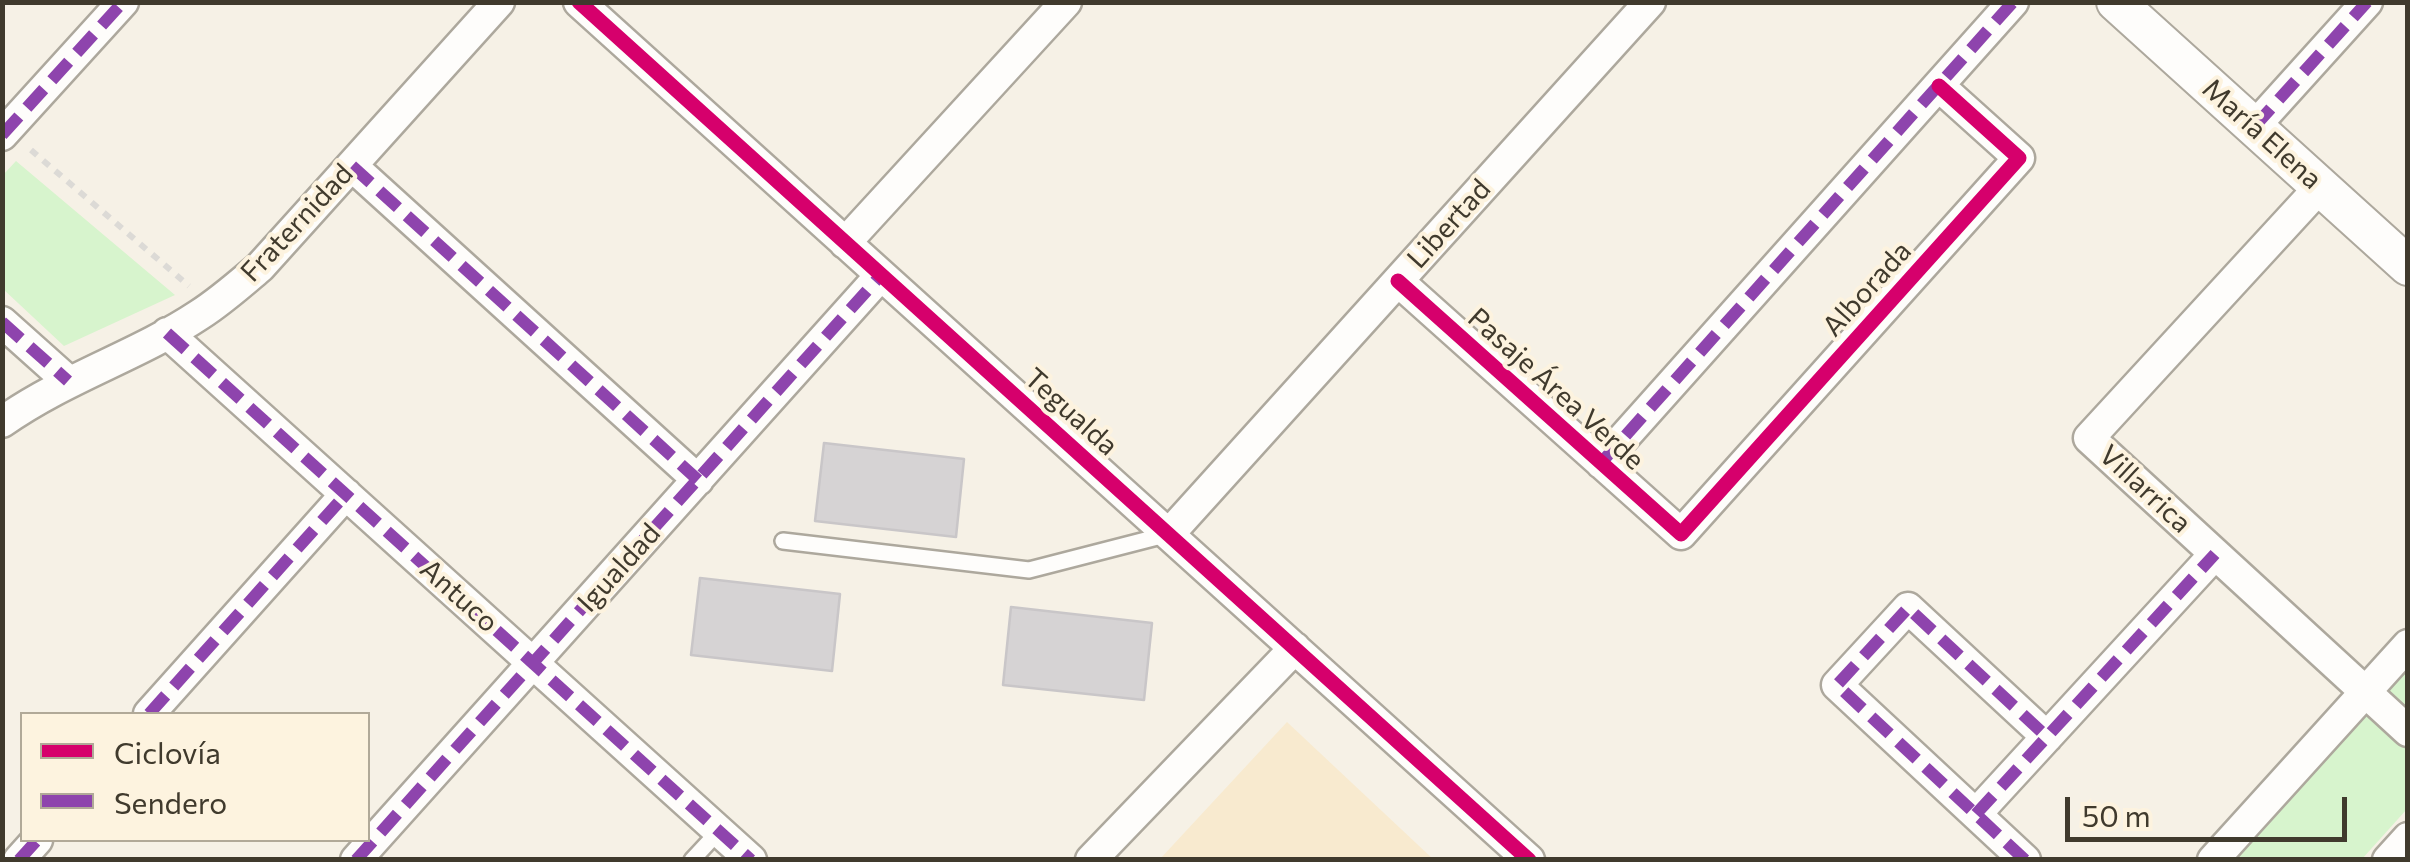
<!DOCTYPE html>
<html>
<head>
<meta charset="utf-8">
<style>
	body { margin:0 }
	#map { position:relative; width:2410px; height:862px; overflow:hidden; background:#f6f1e6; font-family:Commissioner,sans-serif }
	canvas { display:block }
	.frame { position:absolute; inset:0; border:5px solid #403a2d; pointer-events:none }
	.legend { position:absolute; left:20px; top:712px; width:350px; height:130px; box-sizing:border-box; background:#fdf3df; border:2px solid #b1a998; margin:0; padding:12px 18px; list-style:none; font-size:30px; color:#403a2d }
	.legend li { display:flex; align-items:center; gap:20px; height:50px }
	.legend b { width:50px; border:2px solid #b1a998 }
	.scale { position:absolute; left:2065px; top:797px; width:282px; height:45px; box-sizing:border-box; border:5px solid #403a2d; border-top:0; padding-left:12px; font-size:30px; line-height:35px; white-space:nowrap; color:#403a2d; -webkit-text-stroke:8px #fdf3df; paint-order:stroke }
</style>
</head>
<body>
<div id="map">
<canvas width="2410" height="862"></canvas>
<div class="frame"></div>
<ul class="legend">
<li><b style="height:12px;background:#d6006c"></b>Ciclovía</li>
<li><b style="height:12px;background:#8e44ad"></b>Sendero</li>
</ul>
<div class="scale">50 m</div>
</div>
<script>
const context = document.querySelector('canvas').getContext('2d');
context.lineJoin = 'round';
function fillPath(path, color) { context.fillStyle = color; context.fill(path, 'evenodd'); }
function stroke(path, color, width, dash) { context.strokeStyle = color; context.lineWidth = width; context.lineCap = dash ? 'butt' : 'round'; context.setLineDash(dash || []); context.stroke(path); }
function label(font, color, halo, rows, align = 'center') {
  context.font = font + ' Commissioner,sans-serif'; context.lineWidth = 8; context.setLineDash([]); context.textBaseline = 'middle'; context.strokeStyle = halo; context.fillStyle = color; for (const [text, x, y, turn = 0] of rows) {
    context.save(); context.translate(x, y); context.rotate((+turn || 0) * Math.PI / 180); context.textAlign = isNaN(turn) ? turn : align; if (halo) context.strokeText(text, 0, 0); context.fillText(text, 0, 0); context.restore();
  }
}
fillPath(new Path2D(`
	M1287 722 1433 859H1160Z`), '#f8eacf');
fillPath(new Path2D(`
	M16 161 175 295 64 346 3 289V175Z
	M2407 662V809L2362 859 2228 860Z`), '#d7f4cd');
const building = new Path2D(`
	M824 443 964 459 956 537 815 521Z
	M700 578 840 594 832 671 691 655Z
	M1011 607 1152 623 1144 700 1003 685Z`);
fillPath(building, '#d6d3d4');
stroke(building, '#c9c6c8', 2.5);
const service = new Path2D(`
	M783 541 1029 570 1169 534
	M692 860 719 831`);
const minor = new Path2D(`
	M579 2 1529 860
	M2254 127 2367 2
	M2 135 123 2
	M352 166 698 480
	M2320 187 2089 438 2408 731
	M845 243 1066 2
	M1398 281 1681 534 2019 158 1939 86
	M2 322 68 381
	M167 333 751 860
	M2 422C66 377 137 356 199 315 221 301 240 284 260 267L499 2
	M1601 463 2013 2
	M1169 534 1650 2
	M149 714 346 494
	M1976 814 2215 554
	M19 860 37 840
	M356 860 881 275
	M1091 860 1295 648
	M2025 860 1837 685 1908 608 2047 737
	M2213 860 2408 645
	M2388 860 2408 838`);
const tertiary = new Path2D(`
	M2116 2 2408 266`);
stroke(service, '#ada89d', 20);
stroke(minor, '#ada89d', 35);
stroke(tertiary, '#ada89d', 42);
stroke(new Path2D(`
	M31 150 189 286`), '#dcdad6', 6, [8, 8]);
stroke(service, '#fefdfb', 15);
stroke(minor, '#fefdfb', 30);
stroke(tertiary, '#fefdfb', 38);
stroke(new Path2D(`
	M2254 127 2367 2
	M2 135 123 2
	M352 166 698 480
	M2 322 68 381
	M167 333 751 860
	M1601 463 2013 2
	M149 714 346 494
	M1976 814 2215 554
	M19 860 37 840
	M356 860 881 275
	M2025 860 1837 685 1908 608 2047 737`), '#8e44ad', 12, [25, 12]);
stroke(new Path2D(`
	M579 2 1529 860
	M1398 281 1681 534 2019 158 1939 86`), '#d6006c', 15);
label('28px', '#403a2d', '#fdf3df', [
	["María Elena",2262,134,42],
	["Fraternidad",297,223,-47],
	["Libertad",1449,224,-48],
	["Alborada",1867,289,-48],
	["Pasaje Área Verde",1556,389,42],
	["Tegualda",1071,412,42],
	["Villarrica",2145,489,43],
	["Igualdad",619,568,-48],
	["Antuco",459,596,42]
]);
</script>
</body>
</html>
